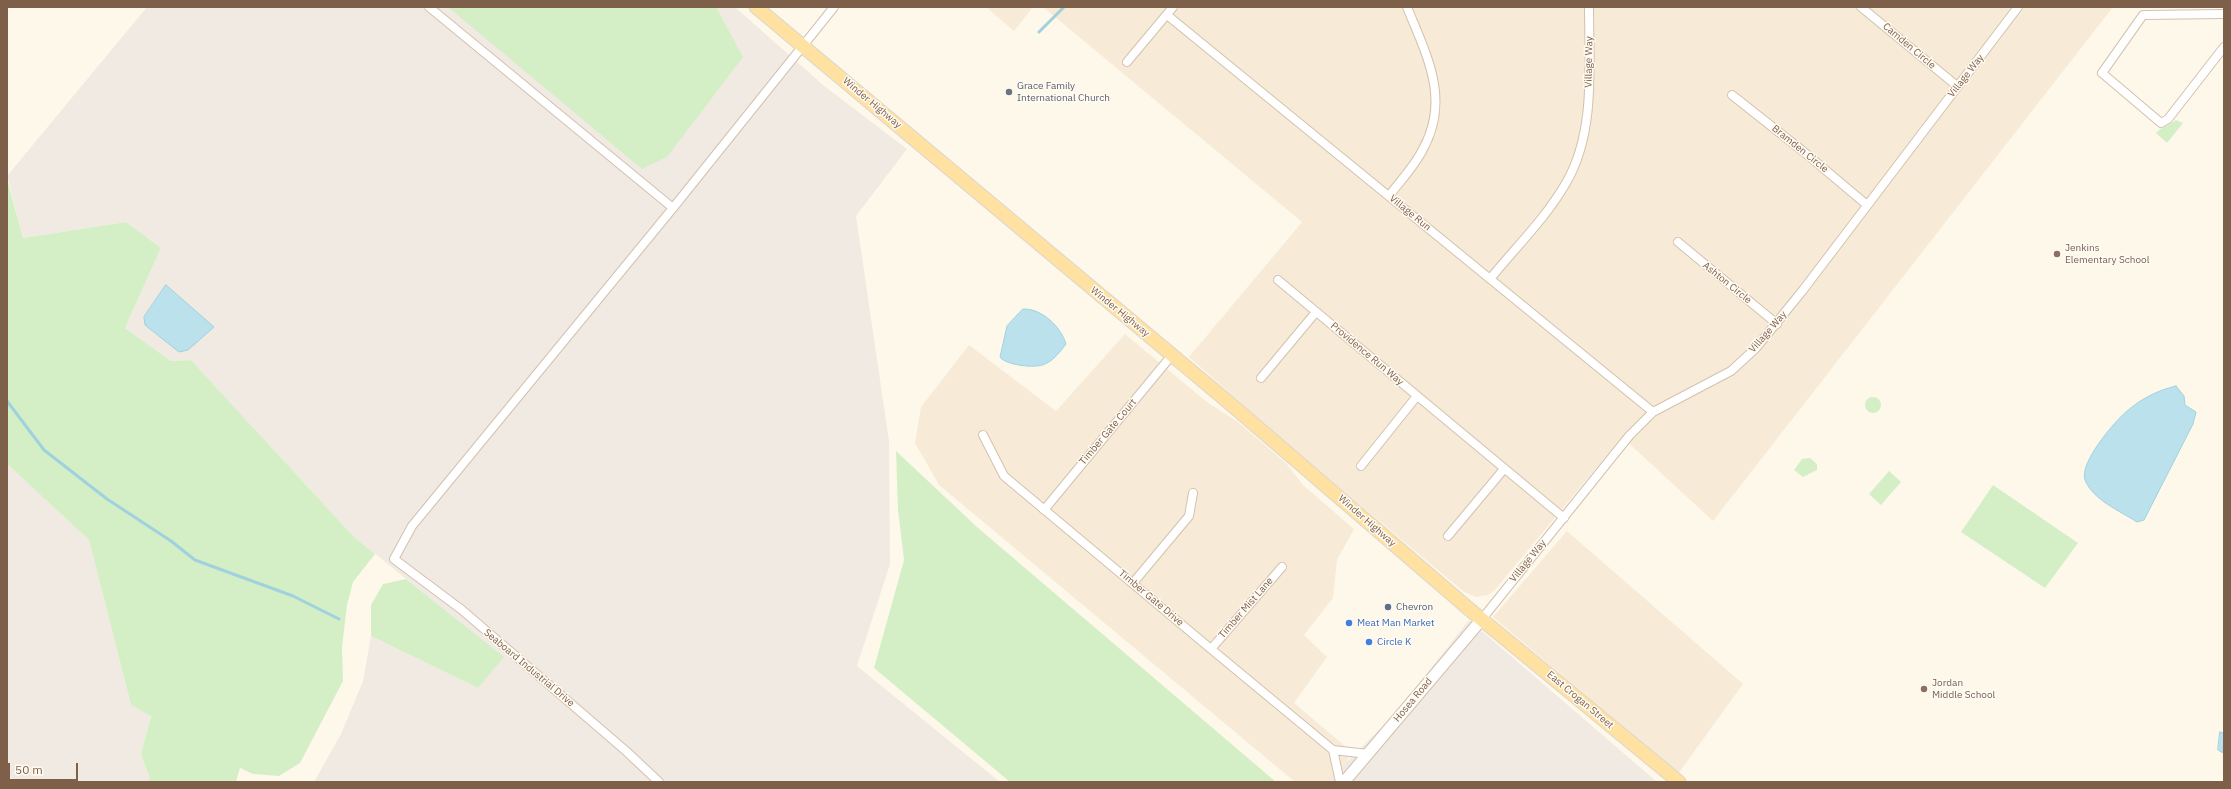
<!DOCTYPE html>
<html>
<head>
<meta charset="utf-8">
<style>
	body { margin:0 }
	#map { position:relative; width:2231px; height:789px; overflow:hidden; background:#fef8eb; font-family:"IBM Plex Sans",sans-serif }
	canvas { display:block }
	.frame { position:absolute; inset:0; border:8px solid #7e5f49; pointer-events:none }
	.scale { position:absolute; left:8px; top:763px; width:70px; height:18px; box-sizing:border-box; border:2px solid #7e5f49; border-top:0; padding-left:5px; font-size:12px; line-height:14px; white-space:nowrap; color:#7e5f49; -webkit-text-stroke:3px #fffbf3; paint-order:stroke }
</style>
</head>
<body>
<div id="map">
<canvas width="2231" height="789"></canvas>
<div class="frame"></div>
<div class="scale">50 m</div>
</div>
<script>
const context = document.querySelector('canvas').getContext('2d');
context.lineJoin = 'round';
function fillPath(path, color) { context.fillStyle = color; context.fill(path, 'evenodd'); }
function stroke(path, color, width, dash) { context.strokeStyle = color; context.lineWidth = width; context.lineCap = dash ? 'butt' : 'round'; context.setLineDash(dash || []); context.stroke(path); }
function label(font, color, halo, rows, align = 'center') {
  context.font = font + ' "IBM Plex Sans",sans-serif'; context.lineWidth = 3; context.setLineDash([]); context.textBaseline = 'middle'; context.strokeStyle = halo; context.fillStyle = color; for (const [text, x, y, turn = 0] of rows) {
    context.save(); context.translate(x, y); context.rotate((+turn || 0) * Math.PI / 180); context.textAlign = isNaN(turn) ? turn : align; if (halo) context.strokeText(text, 0, 0); context.fillText(text, 0, 0); context.restore();
  }
}
fillPath(new Path2D(`
	M986 7H1033L1014 31Z
	M1043 7H2113L1713 521 1622 437 1495 590 1488 595 1476 597 1464 592 1291 447 1189 357 1302 222Z
	M1125 334 1207 402 1238 422 1286 463 1303 485 1354 529 1337 560 1333 598 1304 635 1327 657 1294 703 1352 752 1334 782H1295L939 485 915 443 921 407 969 345 1056 411Z
	M1567 531 1743 684 1678 774 1493 617Z`), '#f7ebd8');
fillPath(new Path2D(`
	M147 7H735L823 85 907 149 856 216 889 441 890 564 857 666 1000 782H314L341 734 363 681 371 636 478 688 503 657 353 536 191 360 171 361 125 328 161 248 126 222 23 238 7 176Z
	M7 464 89 540 131 705 151 715 141 754 150 779 147 782H15L7 774Z
	M1469 620 1657 782H1326L1394 715Z`), '#f0eae3');
fillPath(new Path2D(`
	M448 7H716L743 57 667 157 642 169Z
	M2176 120 2183 123 2167 143 2156 133C2162 126 2169 126 2176 120Z
	M7 179 23 238 126 222 161 248 125 328 171 361 191 360 353 536 375 554 353 582 347 605 342 647 343 681 300 763 279 776 253 774 240 768 236 782H147L150 779 141 754 151 716 131 705 89 540 7 464Z
	M1865 405a8 8 0 1 1 16 0a8 8 0 1 1-16 0Z
	M896 451 977 527 1276 782H1010L874 668 904 560 898 510Z
	M1810 458 1817 464V470L1803 477 1794 470 1802 459Z
	M1889 471 1901 482 1881 505 1869 494Z
	M1993 485 2078 543 2045 588 1961 532Z
	M406 579 504 657 478 688 371 636V605L383 584Z`), '#d4efc6');
const water = new Path2D(`
	M166 285 214 327 188 350 179 352 145 325 144 317Z
	M1023 309C1042 308 1061 327 1066 344 1061 351 1053 361 1045 364 1036 369 1005 365 1000 357L1007 326Z
	M2176 386 2184 396 2185 405 2196 412 2193 424 2144 520 2137 522C2120 511 2093 500 2085 480 2079 463 2114 422 2127 411 2141 399 2158 390 2176 386Z
	M2220 732 2224 733 2223 753 2218 750Z`);
fillPath(water, '#bbe2ec');
stroke(water, '#a0d1df', 1);
stroke(new Path2D(`
	M1039 32 1064 7
	M7 401 44 450 107 499 171 541 195 560 293 596 339 619`), '#a0d1df', 3);
const minor = new Path2D(`
	M429 7 673 208
	M1861 7 1957 86
	M2224 14 2143 15 2102 73 2161 123 2168 119 2224 47
	M1167 15 1653 412
	M1127 62 1173 7
	M1732 95 1804 152 1867 205
	M1389 196C1400 181 1415 166 1423 149 1451 99 1426 54 1407 7
	M1678 242 1777 324
	M1490 279C1515 248 1546 218 1566 183 1596 132 1589 64 1589 7
	M1278 280 1564 518
	M1261 378 1316 312
	M983 435 1004 476 1211 649 1333 750 1368 754
	M1361 466 1417 396
	M1044 510 1172 355
	M1448 536 1504 469
	M1133 583 1189 516 1193 493
	M1482 619 1629 436 1653 412 1731 371 1756 348 1803 290 2018 7
	M1211 649 1282 567
	M1333 750 1340 782
	M659 782 626 751 462 610 394 559 412 526 673 208 834 7`);
const tertiary = new Path2D(`
	M1344 782 1482 619`);
const primary = new Path2D(`
	M756 7 1227 401 1469 609 1679 782`);
stroke(minor, '#d3c1ae', 10);
stroke(tertiary, '#d3c1ae', 13);
stroke(primary, '#ddd5d0', 15);
stroke(minor, '#fff', 8);
stroke(tertiary, '#fff', 11);
stroke(primary, '#ffe2a1', 13);
for (const [x, y, r, color] of [
	[1009,92,4,"#6b7280"],
	[2057,254,4,"#8d6e63"],
	[1388,607,4,"#5c6f8a"],
	[1349,623,4,"#3f7fe0"],
	[1369,642,4,"#3f7fe0"],
	[1924,689,4,"#8d6e63"]
]) { const dot = new Path2D(); dot.arc(x, y, r, 0, 2 * Math.PI); context.fillStyle = color; context.fill(dot); stroke(dot, '#fffbf3', 1.5); }
label('10px', '#7e5f49', '#fffbf3', [
	["Camden Circle",1909,46,40],
	["Village Way",1589,62,-89],
	["Village Way",1966,76,-52],
	["Winder Highway",872,103,40],
	["Bramden Circle",1800,149,39],
	["Village Run",1410,213,39],
	["Ashton Circle",1727,283,39],
	["Winder Highway",1120,312,39],
	["Village Way",1768,332,-49],
	["Providence Run Way",1367,354,40],
	["Timber Gate Court",1108,432,-50],
	["Winder Highway",1367,521,41],
	["Village Way",1528,561,-51],
	["Timber Gate Drive",1151,598,40],
	["Timber Mist Lane",1246,608,-49],
	["Seaboard Industrial Drive",529,668,40],
	["Hosea Road",1413,700,-50],
	["East Crogan Street",1580,700,40]
]);
label('10px', '#5b616d', '#fffbf3', [
	["Grace Family",1017,86],
	["International Church",1017,98]
], 'left');
label('10px', '#785e54', '#fffbf3', [
	["Jenkins",2065,248],
	["Elementary School",2065,260],
	["Jordan",1932,683],
	["Middle School",1932,695]
], 'left');
label('10px', '#4e5e75', '#fffbf3', [
	["Chevron",1396,607]
], 'left');
label('10px', '#366cbe', '#fffbf3', [
	["Meat Man Market",1357,623],
	["Circle K",1377,642]
], 'left');
</script>
</body>
</html>
